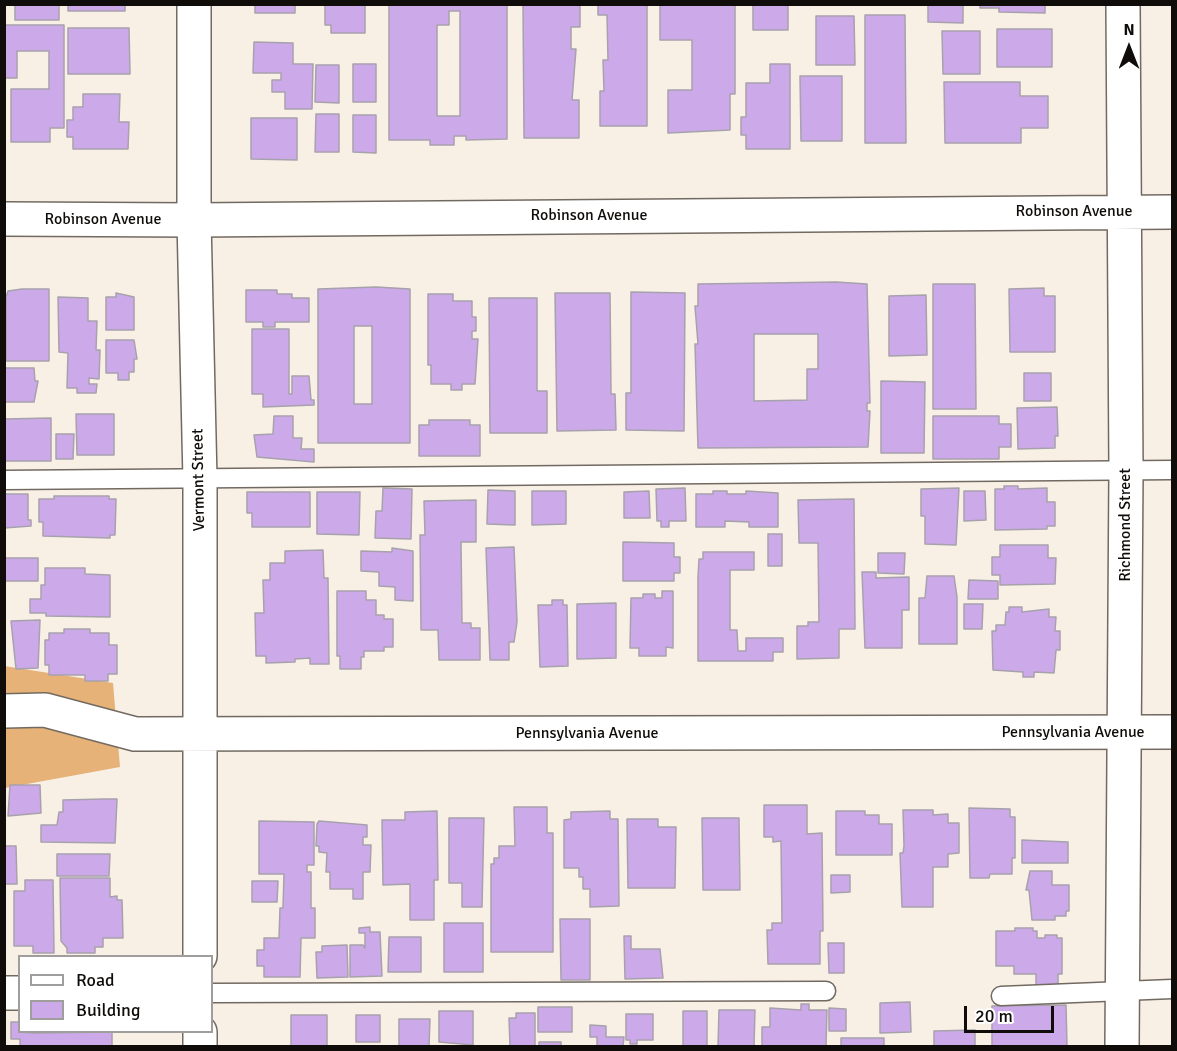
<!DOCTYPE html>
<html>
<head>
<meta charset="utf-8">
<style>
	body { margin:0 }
	#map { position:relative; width:1177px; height:1051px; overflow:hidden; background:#f8efe5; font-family:Signika,sans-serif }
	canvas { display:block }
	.frame { position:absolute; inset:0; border:6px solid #0f0c09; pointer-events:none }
	.legend { position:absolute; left:18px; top:955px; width:195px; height:78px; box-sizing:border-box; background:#fff; border:2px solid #9f9e9d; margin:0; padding:8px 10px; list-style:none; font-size:18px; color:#0f0c09 }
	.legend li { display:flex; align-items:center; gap:12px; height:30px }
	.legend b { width:30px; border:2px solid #9f9e9d }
	.north { position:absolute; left:1099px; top:18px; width:60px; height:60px; -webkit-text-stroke:4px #fff; paint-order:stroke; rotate:0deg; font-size:16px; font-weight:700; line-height:24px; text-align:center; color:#0f0c09 }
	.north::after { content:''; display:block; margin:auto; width:21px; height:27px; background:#0f0c09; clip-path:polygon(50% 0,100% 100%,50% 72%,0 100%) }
	.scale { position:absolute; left:964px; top:1006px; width:90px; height:27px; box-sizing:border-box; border:3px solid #0f0c09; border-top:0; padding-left:8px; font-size:18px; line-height:21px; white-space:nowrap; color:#0f0c09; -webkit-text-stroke:4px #fff; paint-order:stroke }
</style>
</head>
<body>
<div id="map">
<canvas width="1177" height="1051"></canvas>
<div class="frame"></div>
<ul class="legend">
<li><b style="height:8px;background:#fff"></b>Road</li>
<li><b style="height:16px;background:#ccaaea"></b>Building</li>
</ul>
<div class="north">N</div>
<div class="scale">20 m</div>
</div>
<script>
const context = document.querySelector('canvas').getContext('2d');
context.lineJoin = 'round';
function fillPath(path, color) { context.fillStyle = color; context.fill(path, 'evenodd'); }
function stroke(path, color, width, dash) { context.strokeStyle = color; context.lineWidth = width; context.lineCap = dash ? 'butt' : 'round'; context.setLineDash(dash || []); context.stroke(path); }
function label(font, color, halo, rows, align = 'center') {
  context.font = font + ' Signika,sans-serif'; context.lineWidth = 5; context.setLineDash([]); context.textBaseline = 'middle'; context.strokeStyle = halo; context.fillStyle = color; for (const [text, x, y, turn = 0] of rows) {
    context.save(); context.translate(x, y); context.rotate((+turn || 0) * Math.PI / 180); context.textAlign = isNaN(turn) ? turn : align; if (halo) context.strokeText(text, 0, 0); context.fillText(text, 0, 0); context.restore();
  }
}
fillPath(new Path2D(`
	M4 666 113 683 120 767 5 788Z`), '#e7b278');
const building = new Path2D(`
	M15 4H59V20H15Z
	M68 4H125V11H68Z
	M255 4H295V13H255Z
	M325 4H365V33H331V25H325Z
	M389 4H507V139L466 140V136H454V145H430V140H389ZM449 11H460V116H437V25H449Z
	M523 4H580V27H571V49H576L572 100H579V138H524Z
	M598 4H647V126H600V91H604L603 60H608L607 15H598Z
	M660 4H735V94H730V130L668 133V90H692V40H660Z
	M753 4H788V30H753Z
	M928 4H963V23L928 22Z
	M980 4H1045V13L999 12V8H980Z
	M865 15H905L906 143H865Z
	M816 16H854L855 65H816Z
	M4 25H64V128H50V142H11V89H49V51H17V78H4Z
	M68 28H129L130 74H68Z
	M997 29H1052V67H997Z
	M942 31H980V74H943Z
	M254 42 293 43V64H313L312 109H285V92H272V80H281V73H253Z
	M353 64H376V102H353Z
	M770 64H790V149H746V135H741V117H746V83H770Z
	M316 65H339V103L315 102Z
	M800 76H842V141H801Z
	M944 82H1020V96H1048V128H1021V143H945Z
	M83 94H120L119 122H129L128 149H73V137H67V120H73V107H83Z
	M316 114H339V152H315Z
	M353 115H376V153L353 152Z
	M251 118H297V160L251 159Z
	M836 282 867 284 870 403H867V411H870L868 447 698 448 695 344H698L695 306H698V284ZM754 334H818V369H807V400L754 401Z
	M933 284H975L976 409H933Z
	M376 287 410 289V443H318V289ZM354 326H372V404H354Z
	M1044 288V296H1055V352H1010L1009 289Z
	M22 289H49V361H6V297L8 291Z
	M246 290H277V294H292V298H309V322H275V327H263V322H246Z
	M631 292 685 293 684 431 626 430V393H631Z
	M116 293 134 297V330H106V297H116Z
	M555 293H610L611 394H615L616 430 557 431Z
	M428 294H453V301H472V317H476V331H472V339H478L475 384H462V390H451V384H431V365H428Z
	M926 295 927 355 889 356V296Z
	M58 297 88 298V321H97L96 350H100L99 379 89 378V384H97L96 393H77V388H67L68 353 59 352Z
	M489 298H537V391H547V433H490Z
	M252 329H289V394H292V376H309L311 400H314V405L263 407V394H252Z
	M106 340H134L137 359H134V372H129V380H118V373H106Z
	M4 368H34L35 381H38L34 402H4Z
	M1024 373H1051V401H1024Z
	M881 381 925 382 924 453H881Z
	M1057 407 1058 436H1055V448L1018 449 1017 408Z
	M76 414H114V455H77Z
	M274 416H293V438H302L301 449H314V462L257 457 254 435 273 434Z
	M933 416H999V424H1011V447H999V459H933Z
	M51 418V461H5V419Z
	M429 420H470V425H480V456H419V425H429Z
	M56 434H74L73 459H56Z
	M1004 486H1018V489L1047 488V502H1055V526H1047V529L995 530V489H1004Z
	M383 488 412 489 411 539 375 538 376 511H382Z
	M685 488 686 521H669V527H661V521H657L656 489Z
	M959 488 956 545 925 544V516H921V489Z
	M488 490 515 491V525L487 524Z
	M532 491H566V524L532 525Z
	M649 491 650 518H624V492Z
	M713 491H727V494H746V491L778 493V527H749V522L725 521V527H696V494H713Z
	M964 491H985L986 520 964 521Z
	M247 492H310V527H252V513H247Z
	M317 492H360L359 535 317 534Z
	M4 494H28V520H31V526L4 528Z
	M54 496H109V499H116L115 535H110V538L43 536V522H39V499H54Z
	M854 499 855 629H839V658L797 659V626H808V622H819L818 543H799L798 500Z
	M476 500V542H461L462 623H471V628H480V660H439L438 630H421L420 535H425L424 501Z
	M768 534H782V566H768Z
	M623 542 674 543V557H680V573H674V581H623Z
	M1000 545H1048V558H1056L1055 584 1000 585V575H992V557H1000Z
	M514 547 517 622 514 642H509V660H490L486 548Z
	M392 548 413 551V601L395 600V587L379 586V572L361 571V551L392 552Z
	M323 550 324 578H328L329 664H310V658L295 659V662L266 663V656H256L255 613H264L263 580H270V563H285V551Z
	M703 552H754V570H730V630H737L738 651H746V638H783V652H773V661H698V577L699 559H703Z
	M878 553H905L904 574 878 573Z
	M4 558H38V581H5Z
	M45 568H85V574L110 575V617L46 616V613H30V599H41V585H45Z
	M862 572H876V578L909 577V610H902V648H865Z
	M927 576H954L957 597V644H919V598H925Z
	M969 580 998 581V599H968Z
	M337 591H366V600H376V615H384V619H393V647H384V651H364V657H361V669H340V656H337Z
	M662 591H673V648L666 647V656H639V648H630L631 598H643V594H655V598H662Z
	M552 600H563V605H567L568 666 540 667 538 605H552Z
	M616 603V658L577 659V604Z
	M964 604H983L982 629H964Z
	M1009 607H1022V612L1049 609V617H1056L1055 631H1060V650H1056L1054 673 1034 672V677H1023V672L993 670 992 631H996V625H1005L1006 612H1009Z
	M40 620 38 668 16 669 11 621Z
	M64 629H90V633H109V645H117V674H108V681H85V675H49V665H45V640H49V633H64Z
	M10 785H40L41 813 8 816Z
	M104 799H117L115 843 41 842V825H57L59 812H63V800Z
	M764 805H807V834L822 833 823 931H820V964H768L767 930H772V923H782L781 841 773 842V837H764Z
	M514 807H547V833H553V952H491V864H494V858H499V846H515Z
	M969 808 1010 809V817H1015V858H1012V874H990L989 878H970Z
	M903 810H933V815L948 814V823H959V853L948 854V867H933V907H902L900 853H903L904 846Z
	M437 811 438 880H434V920H410V884L383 885 382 820H405V812Z
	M610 811V819H618L619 906 590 907V889H583V877H579V868H564V820L571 819V812Z
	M836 811H865V815H879V824H892V855H836Z
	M449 818H484L482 907H462V883H449Z
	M702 818H739L740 890H703Z
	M627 819H658V827H676L675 888H628Z
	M259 821 314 822V865H307V872H311V908H315V938H301L300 977H264V966H257V950H264V938H279L280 908H283L284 874H259Z
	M319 821 367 825V837H363V845H371L370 872H363V899H353V889H330V872H326L327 853 319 852V846H316L317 824Z
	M1022 840 1068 842V863H1022Z
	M4 846H16L17 884H4Z
	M57 854H110L109 876H57Z
	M1030 871H1052V885H1069V911H1066V916H1055V920H1032L1029 890H1026Z
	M831 875H850V892L831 893Z
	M60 878H110V897L117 896V900H122L123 938H103V947H95V953H67V948L61 941Z
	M25 880H53L54 953H33V946H14V891H25Z
	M252 881H278L277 902H252Z
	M560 919H590V980H561Z
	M444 923H483V972H444Z
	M370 927V932H380L382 976 350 977V945H363L365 948V933H359V928Z
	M1015 928H1033V931H1037V938H1045V935H1057V938H1062V974H1058V989L1036 986V974H1014V966H996V931H1015Z
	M624 936H631V949H660L663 978 625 979Z
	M389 937H421V972H388Z
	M828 943H844V973H829Z
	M347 945 348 977 317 978 316 952H322V946Z
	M910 1002 911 1032 880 1033V1003Z
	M801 1004H809V1010H827L826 1046H762V1027H770V1008L801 1010Z
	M1066 1005 1067 1046H992V1006Z
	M538 1007H572V1032H538Z
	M829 1008 846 1009V1031H829Z
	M719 1010H755L754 1046H718Z
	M439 1011H473V1045L439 1042Z
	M683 1011H707V1046H683Z
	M516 1013H535V1046H510L509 1018H516Z
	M626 1014H653V1040H637V1044H630V1040H626Z
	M291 1015H327V1046H291Z
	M356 1015H380V1042H356Z
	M399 1019H430L429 1046H399Z
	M11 1022H20V1032L34 1033 112 1032V1046H20V1039H11Z
	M590 1025 606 1026V1037H624L623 1046H597V1037H590Z
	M975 1030V1046H934V1031Z
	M841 1038H884V1046H841Z
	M539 1042H561V1046H539Z`);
fillPath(building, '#ccaaea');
stroke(building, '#a7a1ac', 1.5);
const lane = new Path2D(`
	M4 480 1172 470
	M212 993 826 991
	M1001 996 1172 989`);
const street = new Path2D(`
	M194 220 200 480V956
	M4 711 45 710 135 734 1172 732
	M4 993H20
	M200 1032V1046`);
const secondary = new Path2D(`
	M194 4V220
	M4 219 194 220 1172 212
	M1122 1046 1126 470 1123 4`);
stroke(lane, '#726a61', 21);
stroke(street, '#726a61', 36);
stroke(secondary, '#726a61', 36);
stroke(lane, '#fff', 18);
stroke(street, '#fff', 33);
stroke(secondary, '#fff', 33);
label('16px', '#0f0c09', '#fff', [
	["Robinson Avenue",1074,212],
	["Robinson Avenue",589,216],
	["Robinson Avenue",103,220],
	["Vermont Street",199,480,-91],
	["Richmond Street",1126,525,-90],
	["Pennsylvania Avenue",1073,733],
	["Pennsylvania Avenue",587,734]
]);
</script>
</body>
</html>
